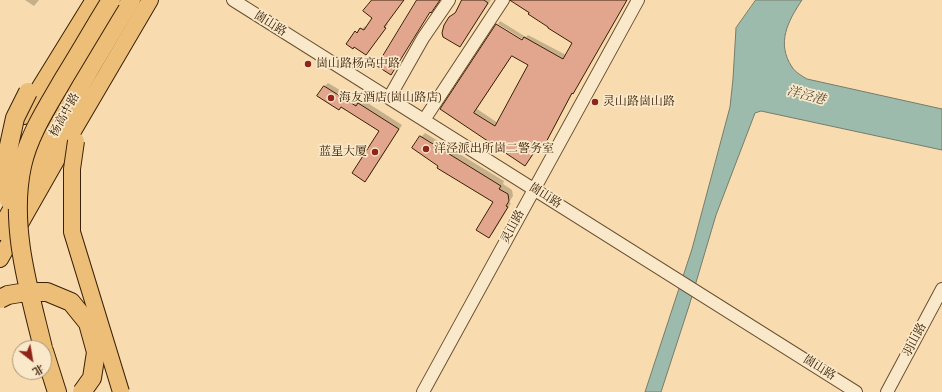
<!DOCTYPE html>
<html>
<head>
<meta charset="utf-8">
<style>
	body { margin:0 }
	#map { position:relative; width:942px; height:392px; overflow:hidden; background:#f8dbae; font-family:Alegreya,"Noto Serif SC",serif }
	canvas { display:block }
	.north { position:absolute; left:12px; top:340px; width:40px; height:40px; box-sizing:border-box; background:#fae8ca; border:1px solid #ae987c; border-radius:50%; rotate:149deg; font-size:11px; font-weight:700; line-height:16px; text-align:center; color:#3b2106 }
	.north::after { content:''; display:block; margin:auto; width:14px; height:18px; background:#8f2418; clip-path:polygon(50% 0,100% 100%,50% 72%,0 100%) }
</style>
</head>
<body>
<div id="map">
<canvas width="942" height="392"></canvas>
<div class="north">北</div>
</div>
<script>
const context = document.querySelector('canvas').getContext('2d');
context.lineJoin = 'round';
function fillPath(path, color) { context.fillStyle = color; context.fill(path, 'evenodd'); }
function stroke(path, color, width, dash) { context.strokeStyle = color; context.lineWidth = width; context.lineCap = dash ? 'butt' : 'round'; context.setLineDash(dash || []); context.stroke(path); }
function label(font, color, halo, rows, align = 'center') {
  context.font = font + ' Alegreya,"Noto Serif SC",serif'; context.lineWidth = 3.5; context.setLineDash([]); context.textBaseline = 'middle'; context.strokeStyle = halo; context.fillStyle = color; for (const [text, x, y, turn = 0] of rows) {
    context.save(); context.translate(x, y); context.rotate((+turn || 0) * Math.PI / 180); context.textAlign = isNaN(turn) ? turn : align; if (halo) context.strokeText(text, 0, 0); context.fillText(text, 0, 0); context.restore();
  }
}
const water = new Path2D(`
	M756 0H802C788 21 776 43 792 67 795 72 802 76 807 79L942 109V150L761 111 755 113 716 215 689 306 661 392H645L692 249 730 107 733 79 736 28Z`);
fillPath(water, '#9dbbac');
stroke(water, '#767d6a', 1);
fillPath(new Path2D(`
	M25 0H39L34 6Z
	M373 0H404L387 23 388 24 366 54 354 46 347 44 359 29 361 30 365 26 367 27 374 18Z
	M418 0H440L434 8 430 11 394 70 391 73Z
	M463 0H491L464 41 450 18 458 11Z
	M513 0H627L576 89 573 92 546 143 543 146 441 109 526 43 527 42 498 24 500 21 526 37 528 35 566 55 573 43ZM512 55 530 64 498 123 477 109Z
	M328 83 360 102 363 100 402 125 369 177 365 180 380 131 325 86Z
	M425 133 504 181 503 184 512 190 513 196 509 202 511 203 493 233 489 237 494 201 439 165 421 137Z`), '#0003');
const building = new Path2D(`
	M372 0H404L384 27 386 28 366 55 354 47 353 49 346 44 355 31 357 33 360 28 364 30 372 18 363 11Z
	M417 0H440L431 13 430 12 391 75 377 66Z
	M462 0H484L488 3 460 47 443 37 442 33 444 25 449 17 455 13Z
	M510 0H627L573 94 572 93 543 148 539 145 525 166 440 109 496 24 522 40 524 37 563 59 572 43 548 28V27L528 14 529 13ZM512 56 528 65 495 126 474 113Z
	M324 86 356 106 358 103 399 129 365 182 352 173 379 131 341 107 339 110 317 96Z
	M420 136 501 186 499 189 508 194 509 201 506 206 508 207 489 238 476 230 493 202 437 168 438 166 412 148Z`);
fillPath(building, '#e2a58e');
stroke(building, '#3b2106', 1);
const minor = new Path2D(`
	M233 0 856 392
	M389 98 423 38 449 0
	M424 120 503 0
	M423 392 638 0
	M887 392 942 289`);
const major = new Path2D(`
	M0 259 66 143 150 0`);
const highway = new Path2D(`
	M24 115 95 0
	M0 231 91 67 131 0
	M44 351 57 392`);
stroke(minor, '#6a5030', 14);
stroke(major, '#3b2106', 18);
stroke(highway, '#3b2106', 20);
stroke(minor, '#fae8ca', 12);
stroke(major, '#ecbe77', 16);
stroke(highway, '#ecbe77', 18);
const majorBridge = new Path2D(`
	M76 141 72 169V232L121 392`);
const highwayBridge = new Path2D(`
	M9 200 8 150 15 118 28 92
	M0 299 8 295 26 292H47L71 302 88 323 96 352 92 378 82 392
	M43 348C29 290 9 226 22 166 29 134 48 106 64 78 80 52 95 26 111 0`);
stroke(majorBridge, '#3b2106', 18, []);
stroke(highwayBridge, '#3b2106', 20, []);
stroke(majorBridge, '#ecbe77', 16);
stroke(highwayBridge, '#ecbe77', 18);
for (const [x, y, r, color] of [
	[308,64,4,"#8f2418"],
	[331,98,4,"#8f2418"],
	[595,102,4,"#8f2418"],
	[426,149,4,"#8f2418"],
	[375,152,4,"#8f2418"]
]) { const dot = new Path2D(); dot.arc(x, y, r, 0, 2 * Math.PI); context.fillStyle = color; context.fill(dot); stroke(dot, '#fae8ca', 1.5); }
label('12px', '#3b2106', '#fae8ca', [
	["崮山路",270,24,32],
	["杨高中路",65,115,-61],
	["崮山路",545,196,32],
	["灵山路",513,227,-62],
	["羽山路",915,340,-62],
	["崮山路",819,368,32]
]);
label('12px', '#3b2106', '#fae8ca', [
	["崮山路杨高中路",316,64],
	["海友酒店(崮山路店)",339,98],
	["灵山路崮山路",603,102],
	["洋泾派出所崮二警务室",434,149],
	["蓝星大厦",367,152,"right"]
], 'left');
label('italic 13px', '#584f38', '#fae8ca', [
	["洋泾港",806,96,15]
]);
</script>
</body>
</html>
